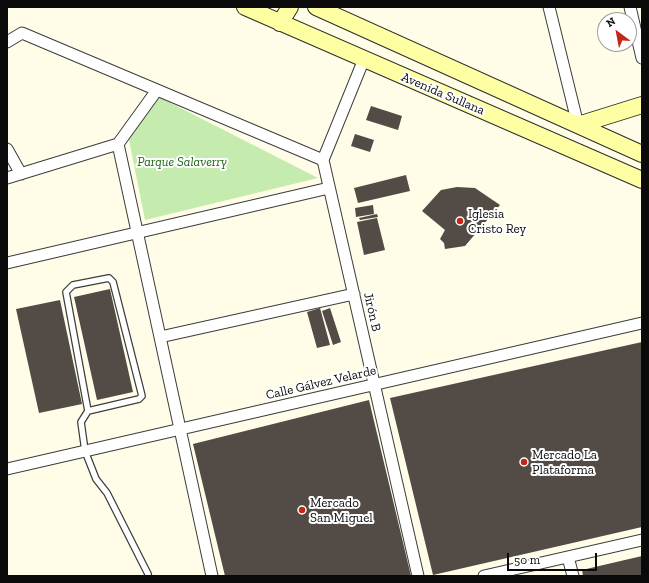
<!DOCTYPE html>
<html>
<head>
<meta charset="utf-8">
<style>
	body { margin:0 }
	#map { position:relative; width:649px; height:583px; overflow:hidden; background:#fffde7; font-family:"Zilla Slab",serif }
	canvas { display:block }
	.frame { position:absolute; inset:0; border:8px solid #0a0a0a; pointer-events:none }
	.north { position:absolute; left:597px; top:12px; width:40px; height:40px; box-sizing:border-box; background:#fff; border:1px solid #9d9d9d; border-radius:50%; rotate:328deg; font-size:11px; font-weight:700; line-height:16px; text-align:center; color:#0a0a0a }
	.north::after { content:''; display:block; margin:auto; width:14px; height:18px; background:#c2271a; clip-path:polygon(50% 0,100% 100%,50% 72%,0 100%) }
	.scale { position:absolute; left:507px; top:553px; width:90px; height:18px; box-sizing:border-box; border:2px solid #0a0a0a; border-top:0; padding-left:5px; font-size:12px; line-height:14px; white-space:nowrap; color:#0a0a0a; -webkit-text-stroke:3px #fff; paint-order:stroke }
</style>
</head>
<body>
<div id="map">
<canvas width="649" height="583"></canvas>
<div class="frame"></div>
<div class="north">N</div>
<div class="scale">50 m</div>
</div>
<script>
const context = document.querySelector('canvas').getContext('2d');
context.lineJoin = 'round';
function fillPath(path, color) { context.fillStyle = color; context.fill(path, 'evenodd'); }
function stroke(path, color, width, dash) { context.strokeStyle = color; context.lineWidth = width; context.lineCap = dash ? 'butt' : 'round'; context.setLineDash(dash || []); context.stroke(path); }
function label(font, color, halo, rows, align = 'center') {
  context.font = font + ' "Zilla Slab",serif'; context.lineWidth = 4; context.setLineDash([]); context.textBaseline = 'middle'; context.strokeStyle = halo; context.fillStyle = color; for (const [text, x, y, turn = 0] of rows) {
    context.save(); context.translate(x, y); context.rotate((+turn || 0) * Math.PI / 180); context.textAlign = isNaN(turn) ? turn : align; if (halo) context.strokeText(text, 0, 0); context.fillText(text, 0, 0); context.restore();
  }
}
fillPath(new Path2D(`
	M155 95 318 178 145 220 128 135Z`), '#c6ebae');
fillPath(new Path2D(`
	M371 106 402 116 398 130 366 120Z
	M355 134 374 140 370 152 351 146Z
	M406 175 410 191 358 203 354 188Z
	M457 187 475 188 500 205 465 246 445 249 444 243 440 239 445 230 422 211 441 190Z
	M373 205 374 214 356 217 355 208Z
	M377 214 378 217 360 220 359 218Z
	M377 218 385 250 364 255 357 222Z
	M110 289 133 392 97 400 74 297Z
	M60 300 82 404 39 413 16 309Z
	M320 308 330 345 317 348 307 312Z
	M330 308 341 342 333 345 322 311Z
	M642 342V527L433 575 390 398Z
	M369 400 411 576H225L193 444Z
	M642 556V576H583L582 570Z`), '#534c46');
const service = new Path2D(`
	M88 411 139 399 142 396 113 282 109 278 73 285 66 292 88 411 81 422 85 451 96 479 107 493 148 574`);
const minor = new Path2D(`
	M549 7 578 125
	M630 7 642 58
	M7 42 22 33 323 160
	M364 59 323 160 418 576
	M118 144 212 576
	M118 144 157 90
	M7 149 21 174
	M7 178 118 144
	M7 263 329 188
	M160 337 354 294
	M7 469 642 323
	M568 557 573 576
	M484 576 642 540`);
const secondary = new Path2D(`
	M245 7 642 180
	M316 7 642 154
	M280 23 290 7
	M578 125 642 105`);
stroke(service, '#3d3d3d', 8);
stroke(minor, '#3d3d3d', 13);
stroke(secondary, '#2c2c2c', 18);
stroke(service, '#fff', 5.5);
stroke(minor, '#fff', 11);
stroke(secondary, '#feffa2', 16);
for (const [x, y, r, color] of [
	[460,221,4,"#c2271a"],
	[524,462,4,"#c2271a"],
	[302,510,4,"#c2271a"]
]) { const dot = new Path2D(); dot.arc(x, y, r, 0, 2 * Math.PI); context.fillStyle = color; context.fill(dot); stroke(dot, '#fff', 1.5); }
label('13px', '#0a0a0a', '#fff', [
	["Avenida Sullana",443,94,23],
	["Jirón B",372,312,77],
	["Calle Gálvez Velarde",321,383,-13]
]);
label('italic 13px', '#1e6417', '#fff', [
	["Parque Salaverry",182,162]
]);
label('13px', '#0a0a0a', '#fff', [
	["Iglesia",468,214],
	["Cristo Rey",468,229],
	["Mercado La",532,455],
	["Plataforma",532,470],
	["Mercado",310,503],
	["San Miguel",310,518]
], 'left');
</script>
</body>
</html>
